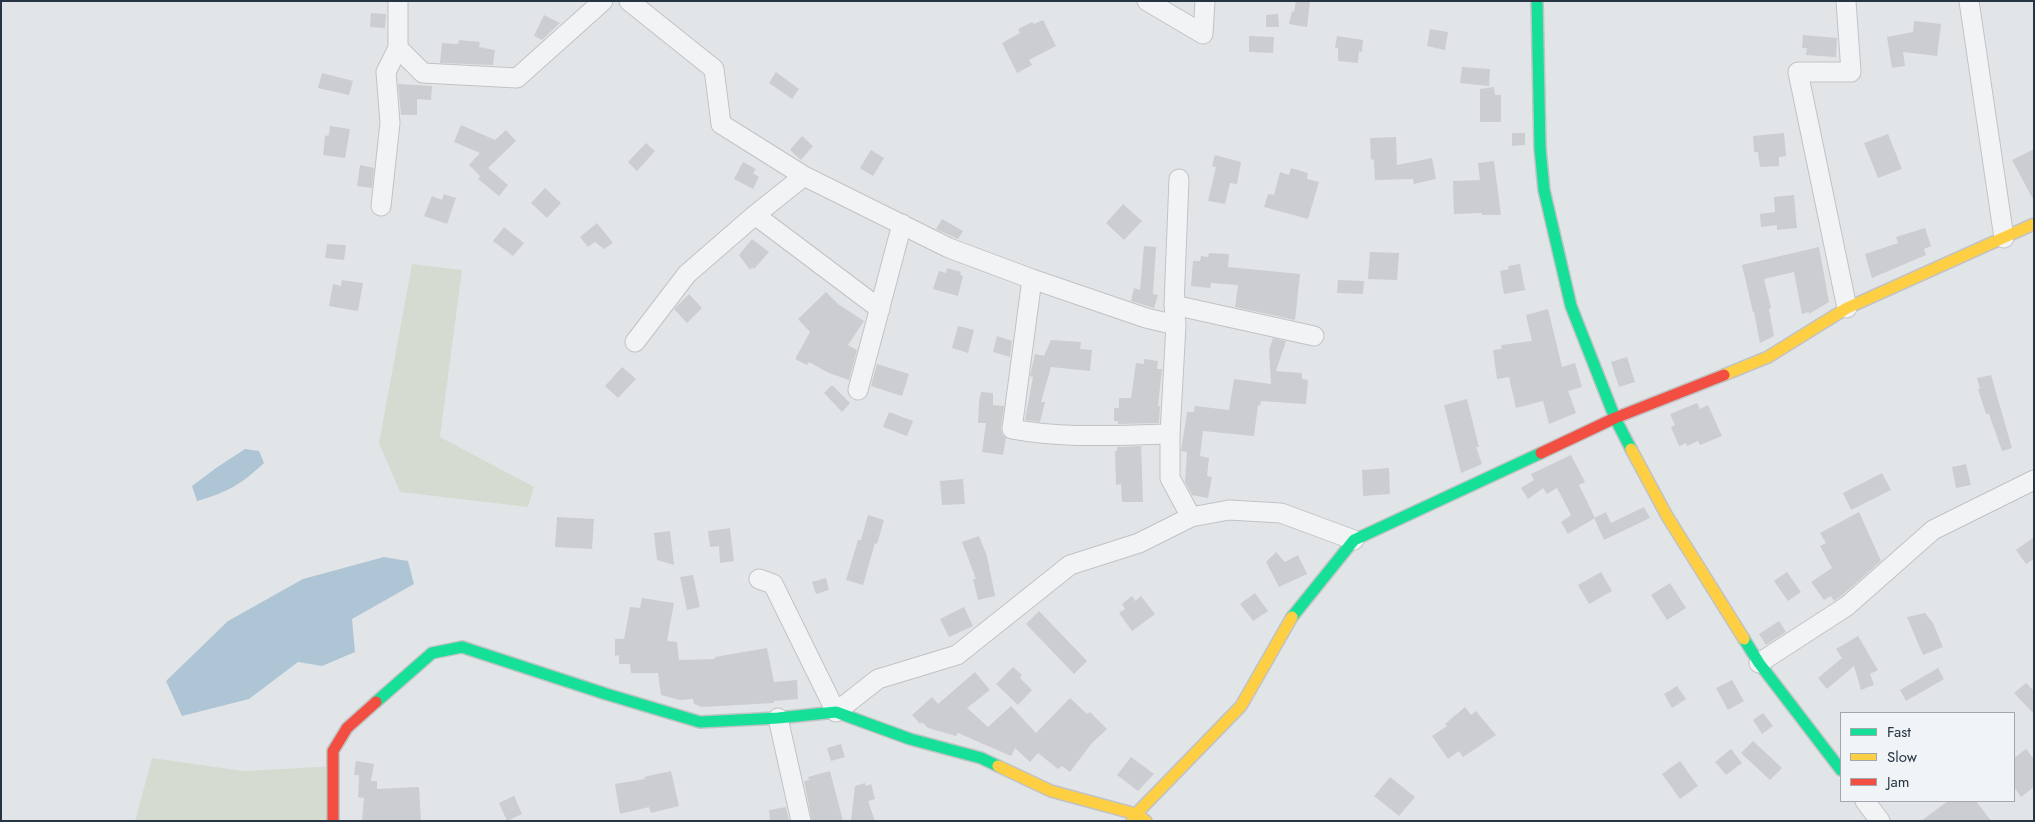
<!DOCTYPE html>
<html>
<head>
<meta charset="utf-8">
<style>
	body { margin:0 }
	#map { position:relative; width:2035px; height:822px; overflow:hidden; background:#e2e5e8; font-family:Jost,sans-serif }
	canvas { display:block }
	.frame { position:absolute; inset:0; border:2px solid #273443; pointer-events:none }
	.legend { position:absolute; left:1840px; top:712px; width:175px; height:90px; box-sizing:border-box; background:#f0f4f7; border:1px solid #a0a7af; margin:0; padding:6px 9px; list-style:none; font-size:15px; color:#273443 }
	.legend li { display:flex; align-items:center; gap:10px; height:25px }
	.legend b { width:25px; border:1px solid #a0a7af }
</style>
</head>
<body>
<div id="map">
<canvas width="2035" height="822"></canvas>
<div class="frame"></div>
<ul class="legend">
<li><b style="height:6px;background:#16e098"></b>Fast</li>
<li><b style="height:6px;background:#ffcf43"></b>Slow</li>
<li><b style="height:6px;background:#f24e42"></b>Jam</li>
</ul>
</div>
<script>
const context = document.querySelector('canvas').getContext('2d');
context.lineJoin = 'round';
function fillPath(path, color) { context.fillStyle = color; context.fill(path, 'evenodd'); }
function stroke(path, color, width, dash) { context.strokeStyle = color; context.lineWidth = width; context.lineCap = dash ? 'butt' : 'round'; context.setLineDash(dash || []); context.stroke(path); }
fillPath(new Path2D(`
	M412 264 462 270 440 437 534 487 528 507 400 492 379 443Z
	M152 758 243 771 337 766V821H135Z`), '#d4dcd2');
fillPath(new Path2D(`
	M245 449 259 451 264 463C242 484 226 493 197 501L192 486 216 468Z
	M384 557 408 561 414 584 352 619 355 652 322 666 298 662 249 699 182 716 166 681 228 621 303 579Z`), '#aec5d5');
fillPath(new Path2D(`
	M1296 1H1310L1307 27 1289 24 1292 11 1294 12Z
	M371 13 386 14 385 28 370 27Z
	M1278 14 1279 27H1266V15Z
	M544 15 560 23 542 40 534 36Z
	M1043 20 1056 46 1029 60 1032 65 1017 73 1002 43 1020 33 1018 29 1032 22 1034 24Z
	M1914 21 1941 24 1937 56 1903 52 1905 66 1892 68 1887 37 1913 32Z
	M1430 29 1448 32 1445 50 1427 46Z
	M1803 35 1837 38 1836 57 1806 55 1807 48H1802Z
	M1249 36 1274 37 1273 53 1249 52Z
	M1337 36 1363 40 1362 52 1359 51 1358 63 1338 61V48H1335Z
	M459 40 480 42 479 47 495 50 493 65 440 63 442 43 458 44Z
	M1462 67 1490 69 1489 86 1460 83Z
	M776 72 799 89 792 99 769 83Z
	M322 73 353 81 349 95 318 88Z
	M398 84 432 86 431 100 417 99V115H401Z
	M1494 87 1495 95H1501V122H1480V89Z
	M461 125 495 140 506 130 516 141 488 168 508 185 499 196 478 179 483 173 480 176 469 165 480 153 454 142Z
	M330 126 350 129 345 158 323 155 325 136 329 135Z
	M1512 133H1525V145L1512 146Z
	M1784 133 1786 156 1779 157V166L1760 167 1758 152H1754L1753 136Z
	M1888 134 1902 169 1878 178 1864 143Z
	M802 136 813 146 801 160 790 150Z
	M1396 137 1397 165 1432 158 1436 179 1414 184 1413 179 1375 180 1374 159 1371 160 1370 138Z
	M646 143 655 151 637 171 628 162Z
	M2034 149V201L2012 160Z
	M871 150 884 158 873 176 860 168Z
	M1215 155 1241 162 1237 184 1230 183 1225 204 1208 201 1216 167 1212 166Z
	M1494 161 1501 215H1482V213L1454 214 1453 181 1480 180 1478 163Z
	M743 162 756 169 753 173 759 177 753 189 734 179Z
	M360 165 374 168 372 188 357 186Z
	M1291 168 1308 173 1307 179 1319 182 1308 219 1264 207 1268 194 1274 195 1280 172 1289 175Z
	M545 188 561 203 547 218 531 203Z
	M444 194 456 198 447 224 424 216 432 196 442 200Z
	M1794 195 1797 228 1777 230V225L1761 227 1760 214 1775 212 1774 197Z
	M1123 204 1142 221 1124 240 1106 223Z
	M942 219 963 231 958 239 936 229Z
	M597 223 613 243 604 249 595 242 588 247 580 237Z
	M504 227 524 243 513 256 493 241Z
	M1925 228 1931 246 1924 249 1926 255 1872 278 1865 254 1898 243 1896 237Z
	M752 239 769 252 754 269 752 267 750 270 739 255Z
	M327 244 346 245 344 260 325 258Z
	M1144 246 1156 247 1153 294 1158 295 1154 308 1131 301 1134 288 1140 290Z
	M1819 247 1829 302 1809 314V312L1802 314 1794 272 1764 279 1771 308 1769 309 1774 336 1760 343 1754 312H1753L1742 265Z
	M1370 252 1399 253 1397 280 1368 279Z
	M1209 253 1229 254 1228 267 1300 274 1295 320 1235 307 1238 285 1211 283 1210 288 1191 286 1193 261H1200L1201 256 1208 257Z
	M1520 264 1525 290 1504 294 1500 271 1509 269 1508 266Z
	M947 268 961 272 960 275 963 276 958 296 933 289 939 271 946 273Z
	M342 280 363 283 358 311 329 306 333 284 341 286Z
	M1338 280 1364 281 1363 294 1337 293Z
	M826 292 838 304 864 321 848 345 857 350 849 380 829 373 809 362 807 365 795 359 810 332 798 319Z
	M689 294 702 308 687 323 674 309Z
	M1548 309 1562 367 1575 363 1582 387 1568 391 1576 413 1549 424 1543 401 1516 408 1509 377 1497 379 1493 350 1502 349 1501 345 1532 341 1526 315Z
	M958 326 974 330 968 353 952 348Z
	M997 336 1012 341 1010 357 993 352Z
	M1273 338 1286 341 1276 371 1302 373V379L1308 380 1306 404 1261 401 1260 406 1258 405 1254 436 1203 431 1200 456 1209 458 1207 476 1212 477 1208 498 1192 495 1185 482 1187 452 1181 451 1187 412H1194L1195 406 1229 410 1234 379 1271 384 1269 350Z
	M1051 340 1081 342 1080 349 1092 350 1090 371 1051 367 1041 402H1045L1040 422 1025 420 1033 377 1030 376 1035 354 1044 356Z
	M1627 357 1635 382 1619 387 1611 362Z
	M1144 359 1158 361 1157 369H1162L1158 406H1160L1159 423 1118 424V421H1114V408H1119V398H1131L1136 363 1144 364Z
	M877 364 909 374 902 396 871 386Z
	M622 367 636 379 618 398 605 386Z
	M1991 375 2012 448 2002 451 1989 414H1986L1978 389H1980L1977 378Z
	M832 385 850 403 842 412 824 393Z
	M981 392 993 393V405L1004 406 1001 428 1002 434 1006 438 1003 455 982 452 986 423H978L979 402Z
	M1467 399 1479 447H1476L1482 464 1461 473 1444 405Z
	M1697 403 1700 409 1708 405 1722 436 1700 445 1698 441 1687 446 1686 443 1679 446 1671 427 1675 425 1670 414Z
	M889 412 913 421 907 436 883 427Z
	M1141 446 1143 502H1122L1121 484 1116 485 1115 451H1117V447Z
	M1571 455 1585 482 1579 485 1595 518 1568 534 1561 522 1571 515 1557 488 1547 494 1543 488 1528 499 1521 488 1534 480 1531 474Z
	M1966 464 1971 485 1956 488 1952 467Z
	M1389 468 1390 494 1363 496 1362 470Z
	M1882 473 1891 490 1851 510 1843 493Z
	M963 479 965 504 942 505 940 481Z
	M1644 507 1650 518 1604 540 1594 518 1606 512 1611 523Z
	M1859 512 1881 561 1840 597 1834 601 1831 596 1824 600 1811 582 1832 568 1820 546 1826 543 1820 533Z
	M868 515 884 520 877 544 875 543 863 585 846 580 858 540H861Z
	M557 517 594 519 592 549 555 547Z
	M730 528 734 561 720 563 719 546 710 547 708 531Z
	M670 531 674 565 657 560 654 533Z
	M979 536 987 556 995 596 978 600 973 579H976L962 542Z
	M2034 537V559L2026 564 2016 550Z
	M1276 552 1285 562 1298 555 1307 574 1279 587 1266 562Z
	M1601 572 1612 591 1589 604 1578 585Z
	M1787 572 1801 592 1788 601 1774 581Z
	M693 575 700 607 687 610 680 577Z
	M826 578 829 590 816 594 812 582Z
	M1670 583 1686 608 1667 620 1651 595Z
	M1255 593 1268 611 1253 621 1240 604Z
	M1132 596 1135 601 1141 596 1155 614 1132 631 1119 613 1125 609 1122 604Z
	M642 598 674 603 667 641 677 642 679 660 715 659V657L767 648 774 682 797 680 798 699 774 701V703L702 707 694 704 693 699 680 700 661 695 658 673H631L630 664H619V655L615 656V639H624L630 607 640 608Z
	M964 607 973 626 949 637 940 619Z
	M1039 611 1087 661 1074 674 1026 624Z
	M1925 613 1933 623 1943 647 1923 655 1907 617Z
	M1779 621 1786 632 1766 645 1759 634Z
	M1858 636 1878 670 1870 674 1874 685 1861 690 1854 666 1827 689 1818 678 1842 658 1836 649Z
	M1013 667 1022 675 1020 678 1032 690 1018 705 996 684Z
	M1938 668 1944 679 1906 701 1900 690Z
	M975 672 990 690 967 708 988 727 1011 706 1036 733 1070 698 1087 714 1090 712 1107 729 1091 744 1070 772 1062 766 1058 769 1038 753 1030 762 1015 748 1011 756 958 733 956 736 928 728 922 722 920 724 912 715 932 697 938 704Z
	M1732 680 1744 701 1728 710 1716 688Z
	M2026 683 2034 691V714L2014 693Z
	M1677 686 1686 699 1672 708 1664 694Z
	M1465 707 1471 715 1476 711 1496 735 1463 757 1459 751 1448 759 1432 736 1447 726 1445 724Z
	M1763 713 1773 726 1762 734 1753 720Z
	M1753 741 1782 768 1770 780 1741 753Z
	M841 744 845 757 831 761 827 748Z
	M1731 749 1742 763 1726 775 1715 762Z
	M2026 749 2034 759V787L2021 797 2014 787V758Z
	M1131 757 1154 774 1138 791 1117 775Z
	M356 761 374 764 371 781H377V789L419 787 421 821H362L364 798 358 797 359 775H354Z
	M1680 761 1698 786 1680 799 1662 774Z
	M671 771 679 806 651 813 649 807 620 814 615 784 645 779 644 777Z
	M830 771 843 821H812L804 781 809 780 808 777Z
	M1390 777 1415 797 1399 816 1374 796Z
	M865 783 866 786 871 784 875 799 868 801 875 821H851L855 786Z
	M514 796 522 814 507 821 499 803Z
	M1948 801H1976L1991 821H1921Z
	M786 807 789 821H770L769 810Z`), '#cbcdd0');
const street = new Path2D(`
	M629 1 714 69 721 124 804 176 949 248 1032 279 1146 318 1176 325
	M1147 1 1203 34 1205 1
	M1846 1 1851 72H1798L1847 308
	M1969 1 2004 238
	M398 48 423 73 517 78 603 1
	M1179 179 1174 305 1176 325 1170 434V478L1191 517
	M381 206 390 123 386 72 398 48V1
	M755 215 880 309
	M1032 279 1012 429C1064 439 1117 435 1170 434
	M1174 305 1314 336
	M635 342 687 274 755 215 804 176
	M858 390 902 224
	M759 579 773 584 836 712 878 679 957 655 1070 565 1139 543 1191 517 1229 510 1281 513 1354 540
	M1759 663 1847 606 1933 530 2034 480
	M778 718 801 821
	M1865 801 1880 821`);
const fast = new Path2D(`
	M1537 1 1540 148 1544 190 1571 306 1615 418 1631 449
	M1292 617 1354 540 1541 453
	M1744 639 1759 663 1841 770
	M376 702 432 653 462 647 606 694 700 722 778 718 836 712 910 739 981 758 998 766`);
const slow = new Path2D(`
	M1724 375 1768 357 1847 308 2034 224
	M1631 449 1667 516 1744 639
	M998 766 1051 791 1136 814 1146 821
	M1132 821 1136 814 1241 706 1292 617`);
const jam = new Path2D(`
	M1541 453 1615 418 1724 375
	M333 821V751L347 728 376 702`);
stroke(street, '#c0c3c6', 21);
stroke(fast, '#c0c3c6', 14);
stroke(slow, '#c0c3c6', 14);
stroke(jam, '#c0c3c6', 14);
stroke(street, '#f2f3f4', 19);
stroke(fast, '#16e098', 11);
stroke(slow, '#ffcf43', 11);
stroke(jam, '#f24e42', 11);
</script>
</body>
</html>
